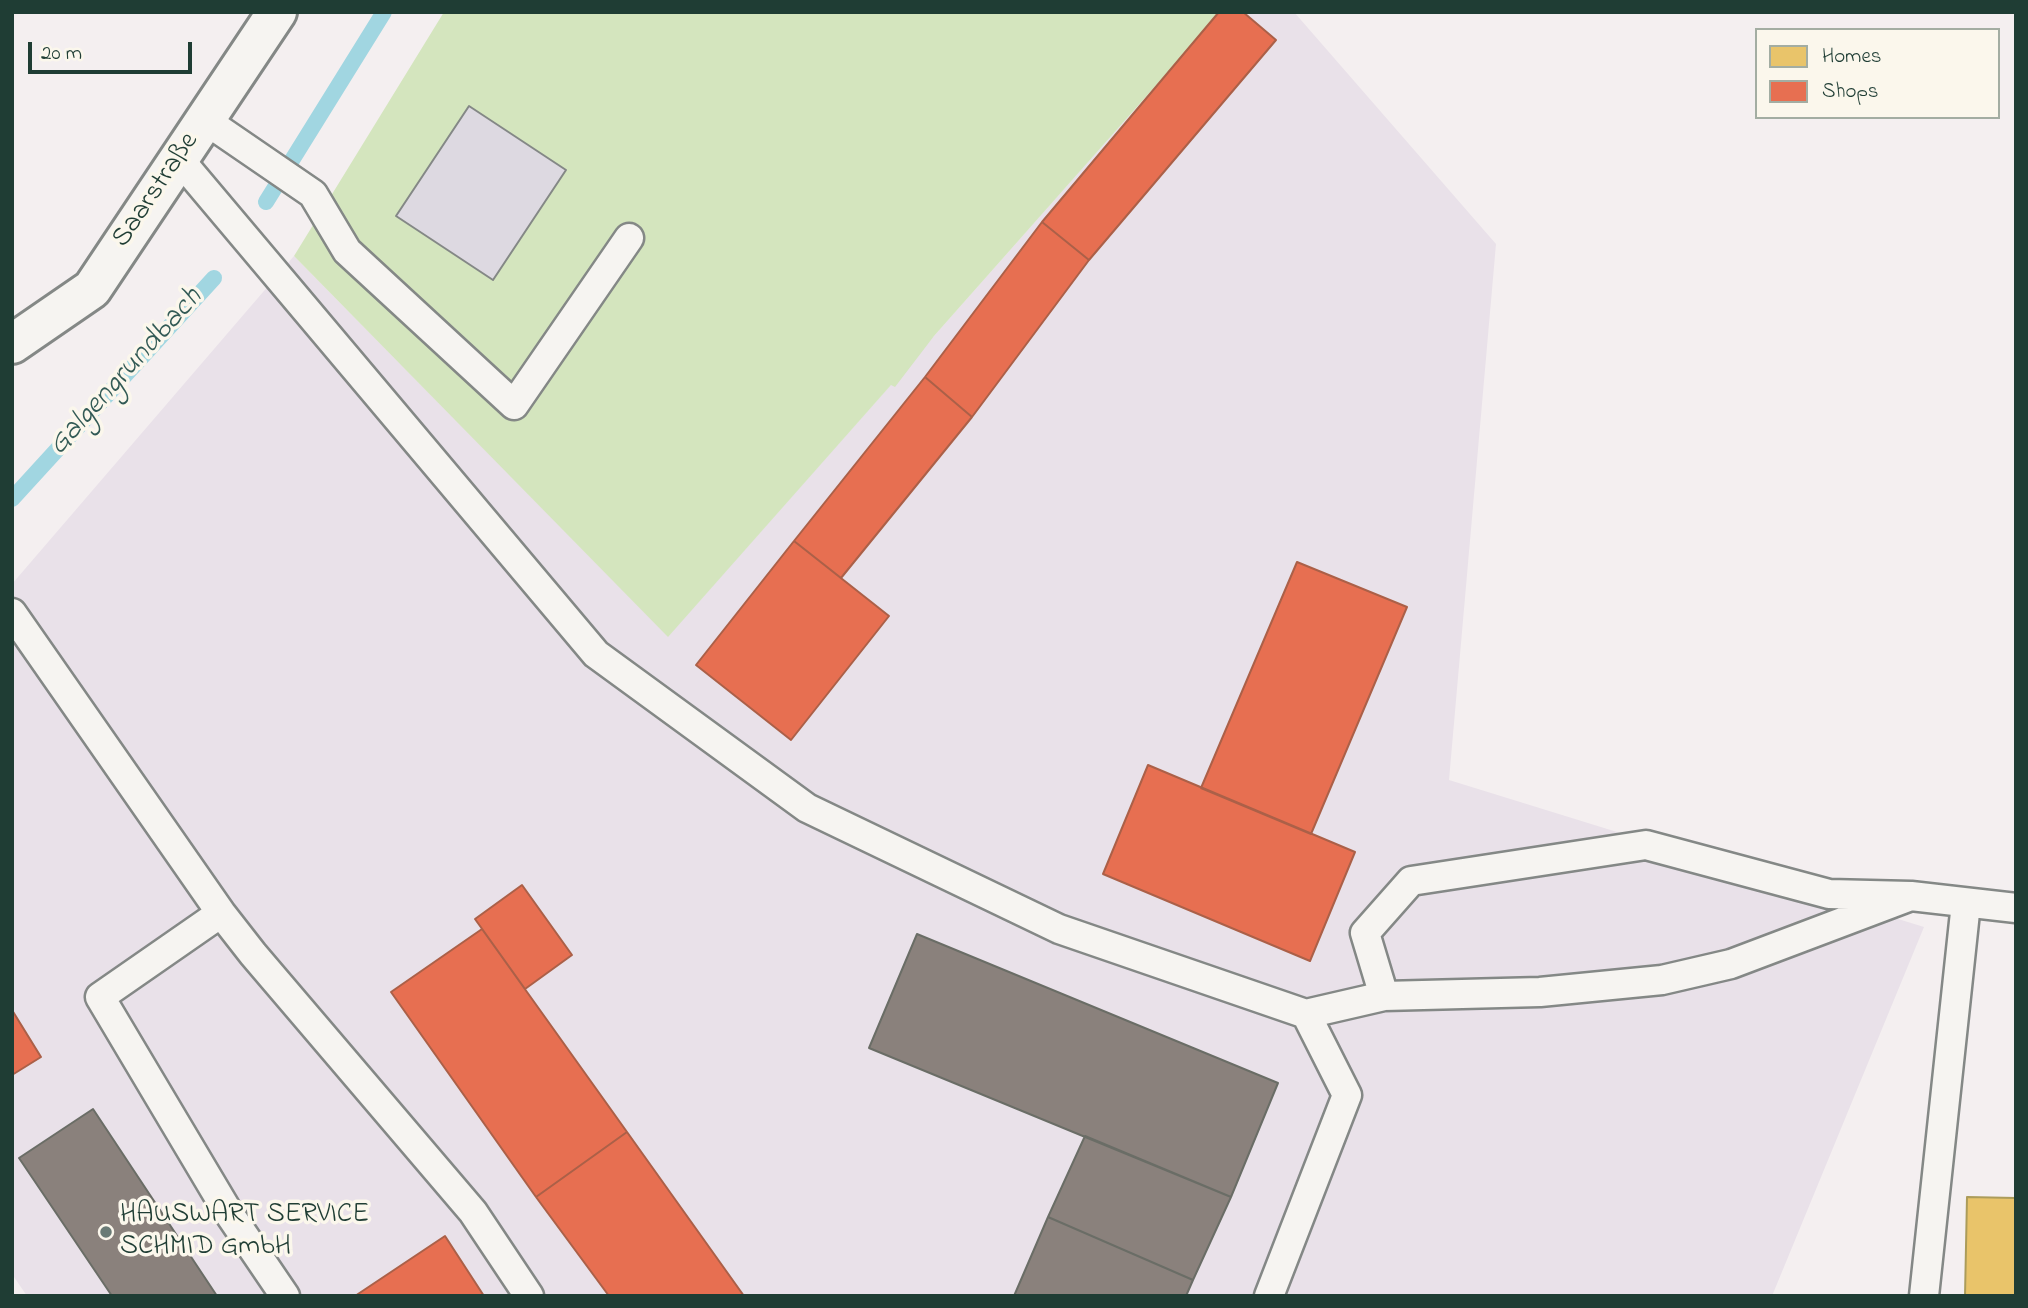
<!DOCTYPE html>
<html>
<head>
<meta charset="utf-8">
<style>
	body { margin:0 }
	#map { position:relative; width:2028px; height:1308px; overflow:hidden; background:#f4eff0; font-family:"Indie Flower",sans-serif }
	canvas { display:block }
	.frame { position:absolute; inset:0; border:14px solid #1f3d34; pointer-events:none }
	.legend { position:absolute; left:1755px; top:28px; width:245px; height:91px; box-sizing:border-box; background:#fbf7ec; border:2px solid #a3ada2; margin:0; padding:9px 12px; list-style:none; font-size:21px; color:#1f3d34 }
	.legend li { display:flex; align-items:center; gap:14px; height:35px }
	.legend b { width:35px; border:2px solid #a3ada2 }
	.scale { position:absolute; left:28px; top:42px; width:164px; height:32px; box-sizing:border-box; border:4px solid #1f3d34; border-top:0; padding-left:9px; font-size:21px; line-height:24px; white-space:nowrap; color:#1f3d34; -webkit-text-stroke:5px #fbf7ec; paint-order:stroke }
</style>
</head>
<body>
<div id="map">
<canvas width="2028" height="1308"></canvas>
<div class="frame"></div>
<ul class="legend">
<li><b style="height:19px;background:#e9c46a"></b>Homes</li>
<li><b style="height:19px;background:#e76f51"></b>Shops</li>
</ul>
<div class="scale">20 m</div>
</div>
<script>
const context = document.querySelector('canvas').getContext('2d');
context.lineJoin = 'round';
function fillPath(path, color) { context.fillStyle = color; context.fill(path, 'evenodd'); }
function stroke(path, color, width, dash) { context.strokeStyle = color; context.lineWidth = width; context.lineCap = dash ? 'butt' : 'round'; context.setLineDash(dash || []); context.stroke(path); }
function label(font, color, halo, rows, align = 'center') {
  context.font = font + ' "Indie Flower",sans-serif'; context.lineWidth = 7; context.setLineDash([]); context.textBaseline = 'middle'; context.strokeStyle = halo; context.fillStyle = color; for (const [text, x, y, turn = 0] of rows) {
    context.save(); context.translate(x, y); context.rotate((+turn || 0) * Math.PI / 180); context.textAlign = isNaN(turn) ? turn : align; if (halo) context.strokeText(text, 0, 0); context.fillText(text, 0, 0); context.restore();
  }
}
fillPath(new Path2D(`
	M1221 12H1294L1496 244 1449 780 1924 927 1772 1296H27L12 1274V584L294 256 668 636Z`), '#e9e1e9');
fillPath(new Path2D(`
	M444 12H1221L934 336 895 387 891 385 668 637 294 256Z`), '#d4e5be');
const homes = new Path2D(`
	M1967 1197 2016 1198V1296H1965Z`);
fillPath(homes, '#e9c46a');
stroke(homes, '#ac9c5a', 2);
const shops = new Path2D(`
	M1219 12H1243L1276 40 1089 260 1042 222Z
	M1042 222 1089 260 972 417 925 377Z
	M925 377 972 417 841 578 794 541Z
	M794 541 889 616 791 740 696 665Z
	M1297 562 1407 607 1311 834 1201 788Z
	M1148 765 1355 852 1310 961 1103 874Z
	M522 885 572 955 525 989 475 919Z
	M482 929 627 1132 536 1197 391 992Z
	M12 1010 41 1057 12 1075Z
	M627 1132 744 1296H609L536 1197Z
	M445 1236 484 1296H355Z`);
fillPath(shops, '#e76f51');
stroke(shops, '#ab6048', 2);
const industry = new Path2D(`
	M917 934 1278 1083 1231 1197 869 1048Z
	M93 1109 217 1296H112L19 1158Z
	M1085 1136 1231 1197 1193 1280 1048 1217Z
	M1048 1217 1193 1280 1186 1296H1014Z`);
fillPath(industry, '#8a817c');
stroke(industry, '#6a6d66', 2);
stroke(new Path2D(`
	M266 202 384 12
	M12 499 214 278`), '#a1d6e1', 16);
const building = new Path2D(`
	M469 106 566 170 493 280 396 216Z`);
fillPath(building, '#ddd9e1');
stroke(building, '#848886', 2);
const service = new Path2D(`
	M205 120 313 194 347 251 514 405 629 238
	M179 159 596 654 807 808 1059 929 1306 1014 1384 996
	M12 613 221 913 253 954 473 1212 529 1296
	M1911 896 1731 964 1662 980 1540 992 1384 996 1365 933 1411 881 1646 845 1829 894 1911 896 2016 908
	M221 913 100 997 228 1212 285 1296
	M1269 1296 1347 1095 1306 1014
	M1924 1296 1966 903`);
const minor = new Path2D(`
	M12 344 92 289 277 12`);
stroke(service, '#848886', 33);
stroke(minor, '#848886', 44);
stroke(service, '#f6f4f1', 28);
stroke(minor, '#f6f4f1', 38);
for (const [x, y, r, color] of [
	[106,1232,7,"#6a7b76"]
]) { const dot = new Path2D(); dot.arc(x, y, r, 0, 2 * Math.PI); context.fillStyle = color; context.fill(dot); stroke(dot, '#fbf7ec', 2.5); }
label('28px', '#1f3d34', '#fbf7ec', [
	["Saarstraße",157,191,-56]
]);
label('28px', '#1f3d34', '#fbf7ec', [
	["HAUSWART SERVICE",120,1216],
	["SCHMID GmbH",120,1248]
], 'left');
label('italic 30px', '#325a55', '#fbf7ec', [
	["Galgengrundbach",127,373,-48]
]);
</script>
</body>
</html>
